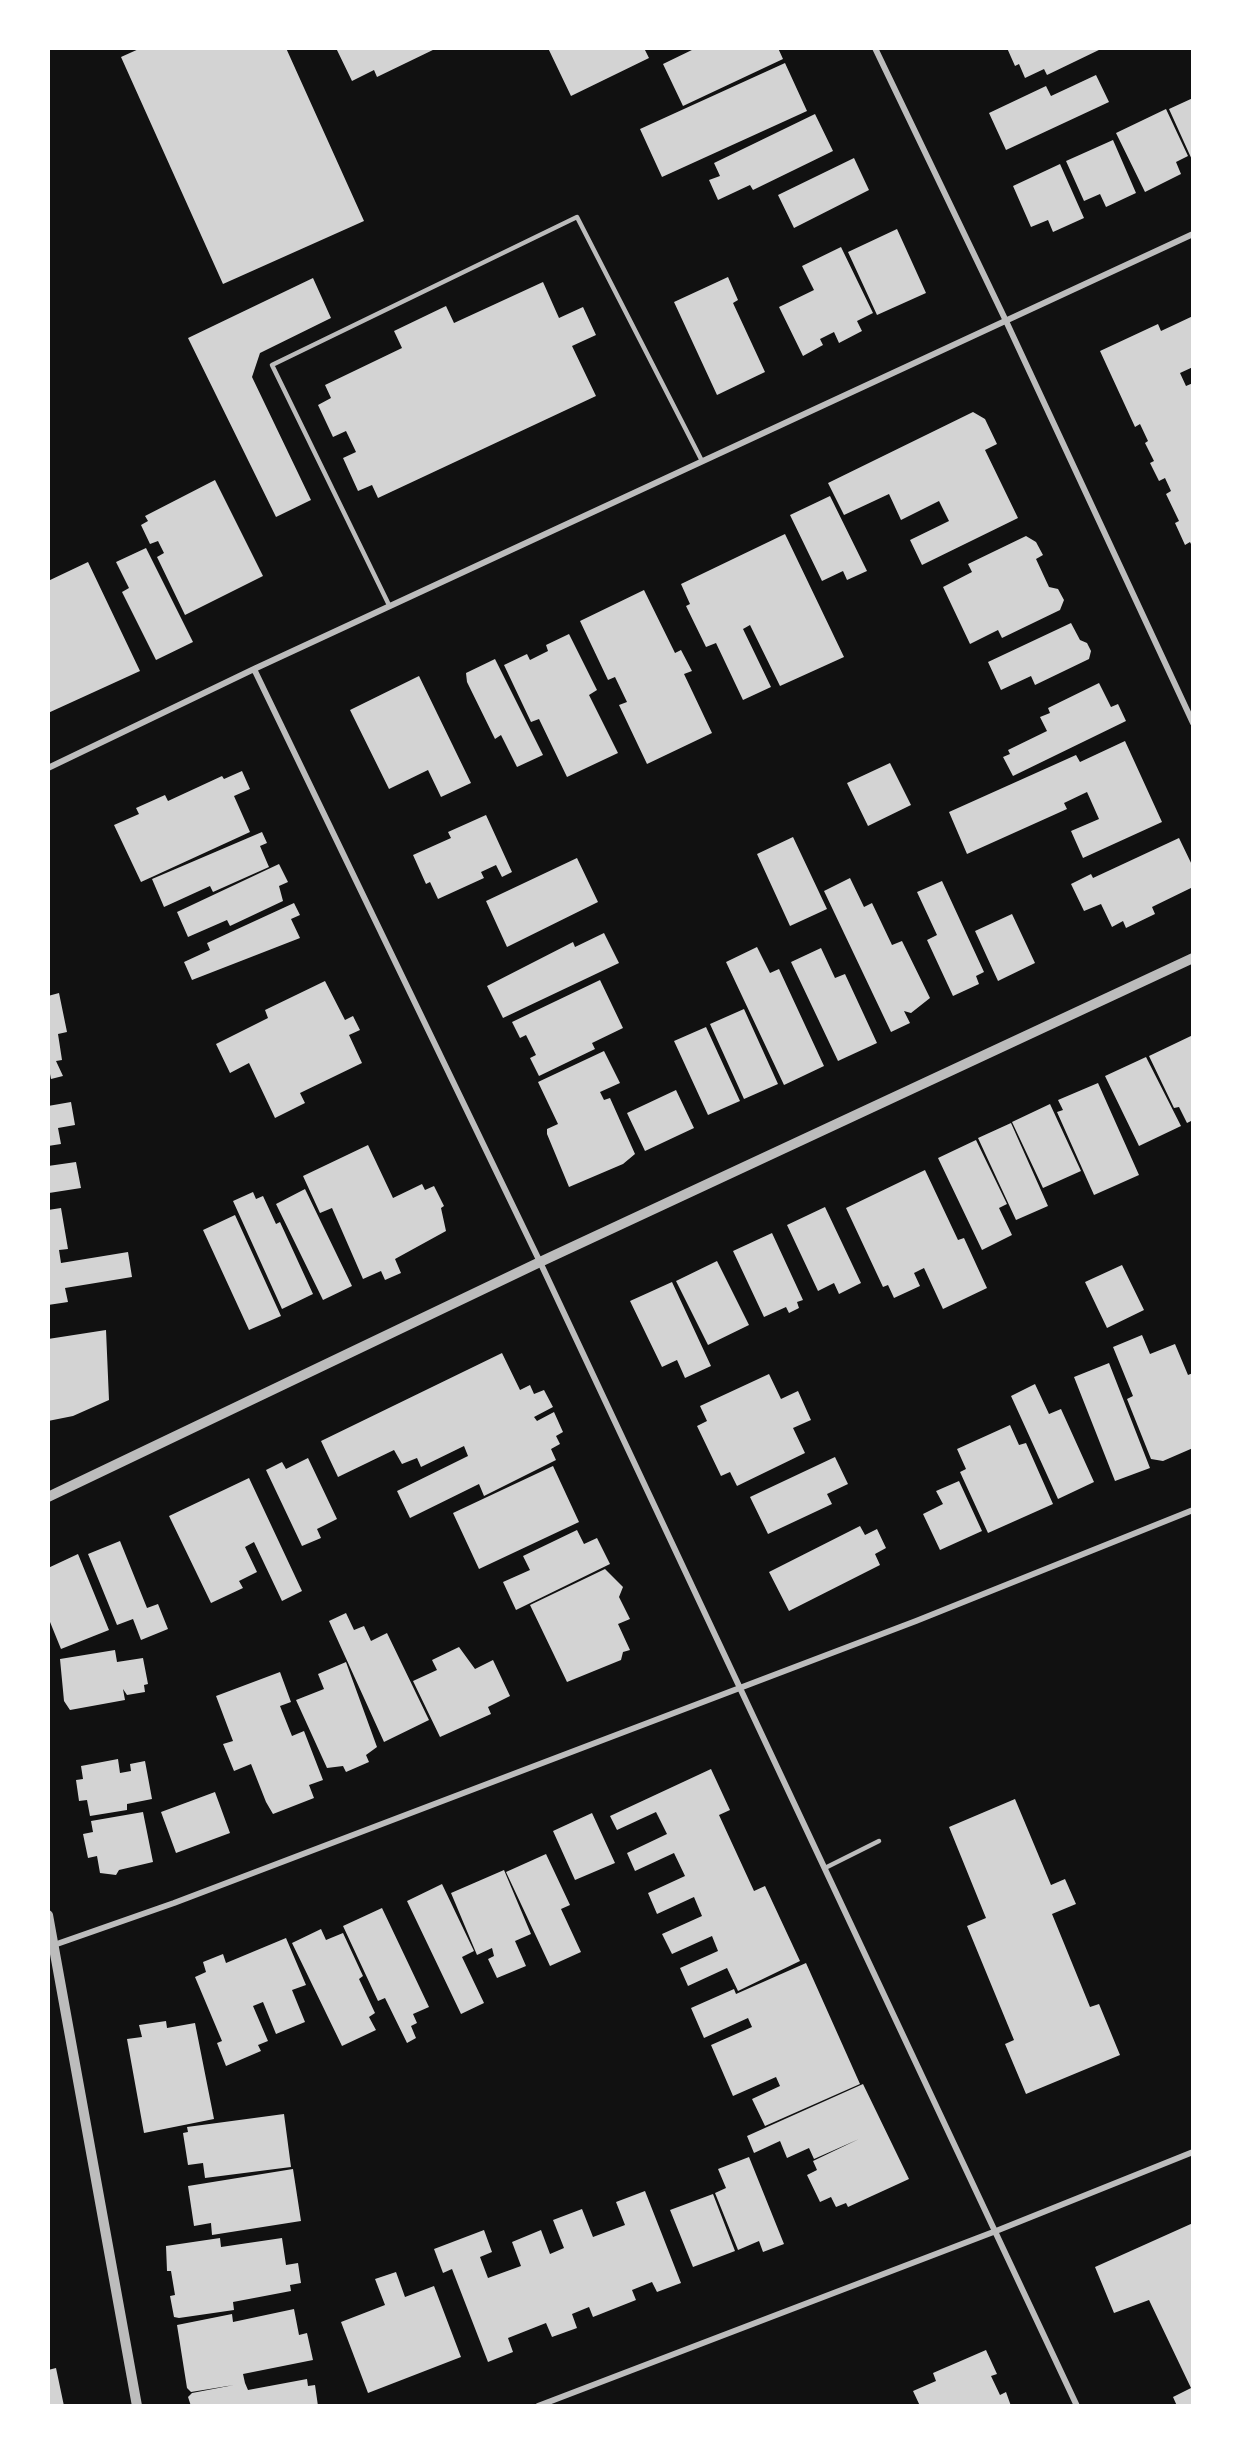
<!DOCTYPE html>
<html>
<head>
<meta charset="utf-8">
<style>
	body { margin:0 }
	#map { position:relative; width:1241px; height:2454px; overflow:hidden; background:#111; font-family:"Sofia Sans Condensed",sans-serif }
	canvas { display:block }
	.frame { position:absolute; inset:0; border:50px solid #fff; pointer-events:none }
</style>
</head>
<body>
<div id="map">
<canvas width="1241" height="2454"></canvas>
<div class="frame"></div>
</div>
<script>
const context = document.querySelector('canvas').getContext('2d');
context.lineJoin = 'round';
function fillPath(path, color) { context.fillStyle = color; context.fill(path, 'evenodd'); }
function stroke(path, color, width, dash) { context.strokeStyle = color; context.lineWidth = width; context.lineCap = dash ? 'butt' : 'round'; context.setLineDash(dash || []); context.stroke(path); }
fillPath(new Path2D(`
	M141 48H286L364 221 223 284 121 57Z
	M336 48H437L377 77 374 70 352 81Z
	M548 48H644L649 58 571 96Z
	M696 48H778L783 59 683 106 663 64Z
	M1007 48H1103L1047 75 1044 69 1025 78 1019 64 1015 66Z
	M785 63 807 111 662 177 640 129Z
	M1096 75 1109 102 1006 150 989 113 1046 86 1051 96Z
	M1193 98V162L1169 109Z
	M1166 109 1188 156 1176 162 1181 174 1145 192 1116 133Z
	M815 114 833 151 753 190 750 185 718 200 709 180 720 176 714 163Z
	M1113 140 1136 193 1106 207 1100 194 1084 201 1066 161Z
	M854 158 869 190 794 228 778 195Z
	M1060 164 1084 218 1053 232 1048 220 1031 227 1013 186Z
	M897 229 926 293 877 315 848 252Z
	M841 247 873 313 857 321 862 331 839 343 834 332 820 339 823 345 803 356 779 307 814 290 802 266Z
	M728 277 738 300 733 303 765 372 717 395 674 302Z
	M313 278 331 318 260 353 252 377 311 500 276 517 188 338Z
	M543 282 559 318 583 307 596 335 572 346 596 396 378 498 372 485 358 491 343 458 356 452 346 431 333 437 318 405 331 398 325 385 402 348 394 331 446 306 454 323Z
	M1193 316V367L1180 373 1186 386 1193 383V548L1190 542 1185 545 1175 523 1179 521 1166 494 1171 491 1165 478 1159 481 1150 463 1154 461 1145 443 1148 441 1140 424 1135 427 1100 351 1158 324 1161 331Z
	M973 412 985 419 997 444 985 450 1018 518 922 565 910 540 949 521 939 501 901 520 889 494 844 515 828 483Z
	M215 480 263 576 185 615 157 557 164 553 158 541 150 544 141 525 148 521 145 516Z
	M830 496 867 571 847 580 843 571 822 581 790 515Z
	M785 534 844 657 780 686 750 625 743 629 771 687 743 700 716 643 706 647 686 606 690 604 681 584Z
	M1026 536 1036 542 1043 555 1036 559 1049 587 1058 589 1064 600 1060 610 1002 638 998 630 970 644 943 587 972 572 968 564Z
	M146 548 193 642 156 660 122 592 129 588 116 562Z
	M88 562 140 671 48 713V581Z
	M644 590 675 653 681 650 692 671 684 674 712 733 647 764 619 705 627 702 615 677 608 680 580 621Z
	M1071 623 1080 640 1087 643 1091 651 1089 659 1035 685 1031 676 1001 690 988 662Z
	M569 634 597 690 589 695 618 753 567 777 539 719 531 722 504 665 527 654 530 660 548 651 546 645Z
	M495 659 543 755 517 767 501 735 495 739 467 682 466 673Z
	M419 676 471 783 441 797 428 770 389 789 350 710Z
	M1099 683 1111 707 1118 704 1126 721 1013 776 1003 757 1010 754 1008 750 1047 731 1040 717 1050 713 1048 708Z
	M1125 741 1162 822 1083 858 1071 831 1099 819 1087 792 1064 803 1067 809 967 854 949 812 1076 755 1080 762Z
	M890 763 911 805 868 826 847 783Z
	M242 771 250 789 234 796 250 832 141 882 114 825 139 814 136 808 165 795 168 801 222 776 224 779Z
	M486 815 512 872 502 877 496 865 481 872 484 878 438 899 430 882 426 884 413 855 451 838 448 832Z
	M262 832 267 843 260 846 269 867 213 892 210 886 164 907 152 879Z
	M793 837 827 909 790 926 757 854Z
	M1179 838 1193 867V887L1152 907 1155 914 1126 928 1123 921 1112 927 1101 904 1084 911 1071 884 1091 874 1093 878Z
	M577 858 598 902 507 947 486 901Z
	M279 864 288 882 279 886 283 901 230 926 227 920 188 937 177 912Z
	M850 878 864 907 872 903 892 945 902 941 930 998 911 1013 904 1011 910 1023 891 1032 824 891Z
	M942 881 984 972 976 976 979 984 953 996 927 940 937 935 917 892Z
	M294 903 300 915 291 919 300 938 192 980 184 962 210 950 207 943Z
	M1012 914 1035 963 998 981 975 931Z
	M604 933 619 963 503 1018 487 986 573 942 575 947Z
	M757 947 770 973 779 969 824 1066 784 1085 726 962Z
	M821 948 835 978 845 974 877 1043 838 1061 791 962Z
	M600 980 623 1028 592 1043 595 1049 539 1076 530 1058 536 1055 526 1035 520 1038 512 1022Z
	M325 981 345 1020 353 1016 360 1030 349 1035 362 1063 300 1093 305 1103 275 1118 249 1063 230 1073 216 1044 268 1018 265 1010Z
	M59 993 67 1032 58 1034 62 1060 56 1061 63 1076 51 1079 48 1064V996Z
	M744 1009 778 1084 744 1099 710 1024Z
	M706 1027 740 1101 708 1115 674 1041Z
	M1193 1035V1120L1187 1123 1179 1107 1174 1108 1149 1056Z
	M604 1051 620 1083 600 1092 604 1100 610 1098 635 1154 623 1164 569 1187 547 1134V1129L558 1124 538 1082Z
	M1146 1057 1181 1126 1139 1146 1105 1076Z
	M1098 1083 1139 1175 1094 1195 1057 1112 1063 1110 1058 1100Z
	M676 1090 694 1128 645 1151 627 1113Z
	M71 1102 75 1125 58 1128 61 1144 48 1146V1106Z
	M1050 1104 1081 1171 1043 1188 1012 1122Z
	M1011 1123 1048 1206 1016 1220 978 1138Z
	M976 1140 1007 1204 999 1208 1012 1235 982 1250 938 1158Z
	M368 1145 393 1198 422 1184 425 1190 434 1186 444 1206 441 1208 446 1231 395 1259 401 1273 385 1280 381 1271 363 1279 332 1208 320 1213 303 1176Z
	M76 1162 81 1188 49 1193 48 1166Z
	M925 1170 958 1240 964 1238 987 1288 943 1309 924 1268 914 1273 920 1286 894 1298 888 1285 883 1287 846 1208Z
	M305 1189 352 1286 323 1300 276 1204Z
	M253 1192 256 1199 263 1196 276 1224 280 1222 313 1294 282 1309 233 1201Z
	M825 1207 861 1283 839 1294 834 1283 818 1291 787 1225Z
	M61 1208 68 1249 59 1250 61 1263 128 1252 132 1277 65 1288 68 1302 48 1305V1210Z
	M235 1215 281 1316 249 1330 203 1230Z
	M772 1233 803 1300 797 1302 799 1308 789 1313 786 1307 764 1317 733 1251Z
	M717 1261 749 1325 708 1345 676 1281Z
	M1122 1265 1144 1310 1107 1328 1085 1282Z
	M672 1282 711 1366 685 1378 677 1360 662 1367 630 1301Z
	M106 1330 109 1400 73 1416 48 1421V1339Z
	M1142 1335 1150 1354 1175 1344 1188 1375 1193 1373V1448L1163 1461 1151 1459 1127 1399 1133 1396 1113 1347Z
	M502 1353 520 1390 530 1385 534 1394 544 1390 553 1407 534 1417 537 1421 554 1412 563 1432 556 1436 560 1444 551 1449 556 1460 484 1496 479 1484 410 1518 397 1491 468 1456 464 1446 421 1467 417 1458 402 1464 394 1450 338 1477 321 1441Z
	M1109 1363 1150 1468 1115 1481 1074 1377Z
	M769 1374 781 1399 798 1391 811 1420 793 1428 805 1453 737 1486 730 1472 721 1476 697 1426 707 1421 700 1406Z
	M1035 1384 1049 1414 1061 1409 1094 1482 1058 1499 1011 1396Z
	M1010 1425 1019 1445 1026 1443 1053 1504 988 1533 960 1472 966 1469 957 1449Z
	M835 1457 848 1484 827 1494 832 1504 768 1534 750 1497Z
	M308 1458 337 1519 317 1529 321 1538 302 1546 266 1470 282 1462 286 1469Z
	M553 1466 579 1522 479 1569 453 1513Z
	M249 1478 302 1591 282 1601 254 1542 245 1547 257 1572 239 1581 243 1588 211 1603 169 1516Z
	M959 1481 982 1531 940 1550 923 1514 943 1504 936 1491Z
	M860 1526 865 1535 877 1529 886 1548 875 1554 880 1565 789 1611 769 1572Z
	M577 1530 584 1544 597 1538 610 1564 516 1610 503 1582 530 1570 523 1556Z
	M120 1541 147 1608 158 1604 168 1629 141 1640 133 1619 117 1625 88 1554Z
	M78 1554 109 1630 61 1649 48 1617V1568Z
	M605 1569 623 1587 619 1597 630 1619 618 1624 630 1650 623 1652 621 1660 567 1682 530 1605Z
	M346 1613 354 1630 364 1626 371 1641 387 1633 429 1720 384 1742 329 1621Z
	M459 1647 475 1669 493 1660 510 1696 488 1707 491 1714 440 1737 413 1681 437 1670 432 1660Z
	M115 1650 117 1662 143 1658 148 1684 144 1685 145 1692 127 1695 123 1689 125 1700 70 1710 64 1701 60 1659Z
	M346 1662 377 1747 366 1755 369 1762 346 1772 343 1766 327 1768 296 1700 324 1689 318 1674Z
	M280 1672 291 1702 280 1706 292 1736 304 1731 323 1780 309 1785 314 1798 273 1814 266 1802 251 1764 234 1771 223 1744 233 1741 216 1696Z
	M118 1759 120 1773 131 1771 130 1764 145 1761 152 1799 127 1804V1810L90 1816 87 1800 79 1801 76 1780 83 1779 81 1766Z
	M711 1769 730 1810 719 1815 754 1891 765 1886 800 1961 738 1991 727 1968 688 1986 680 1968 718 1951 712 1936 672 1954 662 1934 702 1916 694 1897 657 1914 648 1893 685 1876 674 1853 635 1871 627 1853 667 1834 656 1812 617 1830 610 1816Z
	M215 1792 230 1833 176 1853 161 1812Z
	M1015 1799 1051 1885 1065 1879 1076 1904 1052 1914 1090 2007 1099 2004 1120 2055 1026 2094 1005 2044 1014 2040 967 1926 986 1918 949 1827Z
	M143 1812 153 1862 119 1870 116 1875 100 1873 97 1856 88 1858 83 1834 93 1832 91 1821Z
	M592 1813 615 1863 575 1880 553 1831Z
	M546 1854 570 1905 561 1909 581 1952 550 1966 506 1872Z
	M504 1870 531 1934 515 1941 526 1966 497 1978 488 1959 494 1956 492 1948 477 1955 451 1893Z
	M442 1884 474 1951 462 1957 484 2003 461 2014 407 1901Z
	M382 1908 429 2007 413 2014 417 2023 411 2026 416 2038 407 2043 385 1998 378 2001 343 1926Z
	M321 1929 326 1940 343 1933 363 1976 359 1979 375 2013 369 2017 376 2030 342 2046 292 1943Z
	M286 1938 306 1985 292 1990 305 2022 276 2034 263 2002 253 2006 268 2041 258 2045 261 2051 226 2066 217 2043 222 2041 195 1977 206 1972 203 1962 223 1954 226 1963Z
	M806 1963 860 2084 765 2126 752 2099 780 2086 776 2077 733 2096 711 2045 752 2027 748 2018 704 2038 691 2008 734 1989 736 1994Z
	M166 2021 167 2028 195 2023 214 2119 144 2133 127 2039 142 2037 139 2025Z
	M863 2084 909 2179 848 2207 846 2203 836 2207 831 2197 820 2202 807 2175 817 2170 813 2161 859 2139 814 2159 809 2148 787 2158 780 2141 754 2153 747 2136Z
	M284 2114 291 2167 205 2178 203 2163 188 2165 183 2133 188 2132 187 2127Z
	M749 2157 784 2244 763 2252 759 2241 738 2250 715 2193 726 2188 718 2169Z
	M293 2169 301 2221 212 2235 211 2223 194 2226 188 2186Z
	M645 2191 681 2283 657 2292 652 2282 632 2290 636 2300 593 2317 589 2307 572 2314 577 2328 552 2337 546 2323 508 2338 513 2352 488 2362 452 2269 443 2273 434 2249 484 2230 492 2252 480 2257 488 2278 521 2266 512 2242 541 2230 550 2254 564 2248 553 2220 582 2209 593 2237 625 2225 616 2202Z
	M713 2194 735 2251 693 2267 670 2210Z
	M1193 2223V2406H1177L1173 2397 1191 2388 1149 2300 1114 2313 1095 2267Z
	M220 2238 221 2247 282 2238 286 2265 298 2263 301 2283 290 2285 291 2291 233 2302 234 2310 179 2318 174 2317 170 2296 175 2295 171 2271H167L166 2246Z
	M396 2272 405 2297 434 2286 461 2357 368 2393 341 2322 385 2305 375 2279Z
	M294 2309 299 2335 307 2333 313 2360 243 2374 245 2383 248 2390 307 2379 308 2386 315 2385 318 2406H191L188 2397 192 2393 234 2385 191 2392 187 2388 177 2325 232 2314 233 2322Z
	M986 2350 997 2374 991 2376 1000 2395 1006 2392 1011 2406H920L913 2391 936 2381 933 2373Z
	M56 2368 64 2406H48V2370Z`), '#d3d3d3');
stroke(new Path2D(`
	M389 605 272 365 577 217 702 461
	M825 1868 879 1841`), '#bcbcbc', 4.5);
stroke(new Path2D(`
	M875 48 1006 321 1193 723
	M254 669 540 1262 1077 2406
	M48 768 254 669 1193 234
	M54 1945 174 1903 916 1621 1193 1510
	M538 2406 996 2231 1193 2152`), '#bcbcbc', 6);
stroke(new Path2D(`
	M48 1497 540 1262 1193 958
	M48 1915 137 2406`), '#bcbcbc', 10);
</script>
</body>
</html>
